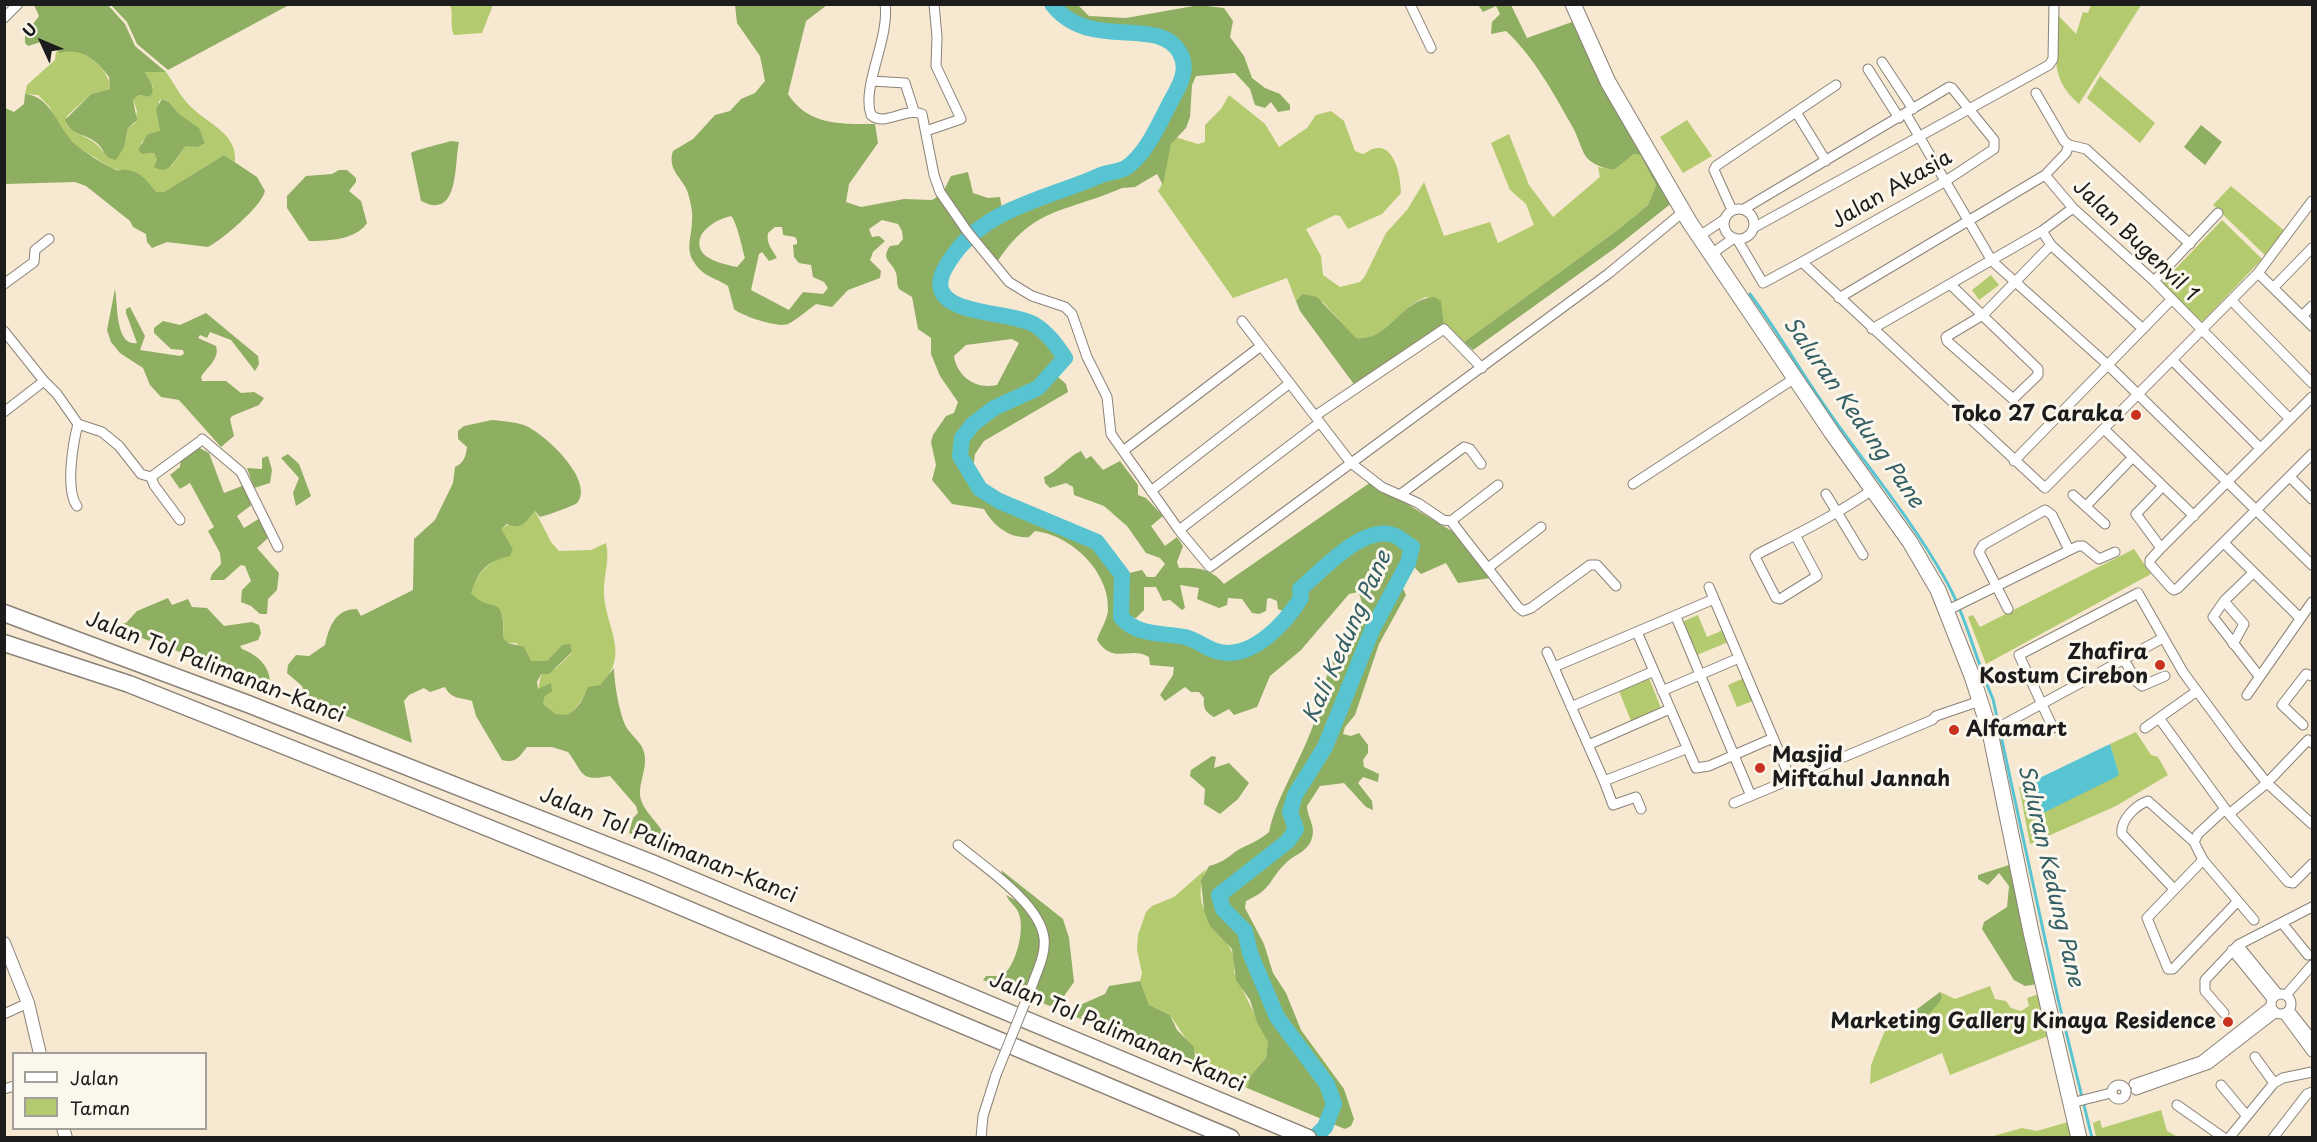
<!DOCTYPE html>
<html>
<head>
<meta charset="utf-8">
<style>
	body { margin:0 }
	#map { position:relative; width:2317px; height:1142px; overflow:hidden; background:#f7e8d2; font-family:"Playpen Sans",sans-serif }
	canvas { display:block }
	.frame { position:absolute; inset:0; border:6px solid #1c1c1c; pointer-events:none }
	.legend { position:absolute; left:12px; top:1052px; width:195px; height:78px; box-sizing:border-box; background:#fbf7ec; border:2px solid #a29f99; margin:0; padding:8px 10px; list-style:none; font-size:18px; color:#1c1c1c }
	.legend li { display:flex; align-items:center; gap:12px; height:30px }
	.legend b { width:30px; border:2px solid #a29f99 }
	.north { position:absolute; left:12px; top:12px; width:60px; height:60px; -webkit-text-stroke:4px #fbf7ec; paint-order:stroke; rotate:314deg; font-size:16px; font-weight:700; line-height:24px; text-align:center; color:#1c1c1c }
	.north::after { content:''; display:block; margin:auto; width:21px; height:27px; background:#1c1c1c; clip-path:polygon(50% 0,100% 100%,50% 72%,0 100%) }
</style>
</head>
<body>
<div id="map">
<canvas width="2317" height="1142"></canvas>
<div class="frame"></div>
<ul class="legend">
<li><b style="height:8px;background:#fff"></b>Jalan</li>
<li><b style="height:16px;background:#b3ca6e"></b>Taman</li>
</ul>
<div class="north">U</div>
</div>
<script>
const context = document.querySelector('canvas').getContext('2d');
context.lineJoin = 'round';
function fillPath(path, color) { context.fillStyle = color; context.fill(path, 'evenodd'); }
function stroke(path, color, width, dash) { context.strokeStyle = color; context.lineWidth = width; context.lineCap = dash ? 'butt' : 'round'; context.setLineDash(dash || []); context.stroke(path); }
function label(font, color, halo, rows, align = 'center') {
  context.font = font + ' "Playpen Sans",sans-serif'; context.lineWidth = 6; context.setLineDash([]); context.textBaseline = 'middle'; context.strokeStyle = halo; context.fillStyle = color; for (const [text, x, y, turn = 0] of rows) {
    context.save(); context.translate(x, y); context.rotate((+turn || 0) * Math.PI / 180); context.textAlign = isNaN(turn) ? turn : align; if (halo) context.strokeText(text, 0, 0); context.fillText(text, 0, 0); context.restore();
  }
}
fillPath(new Path2D(`
	M450 5H493L482 33 454 35C449 26 454 14 450 5Z
	M2091 5H2141L2079 104C2048 78 2056 49 2058 15L2076 34 2083 12 2088 13Z
	M71 50C88 52 111 72 110 89L91 94 67 116 66 124C77 137 94 137 103 152L126 139 128 128 135 123 137 111 133 100 139 95 150 97 153 87 145 73 148 70 166 72C174 83 180 96 190 106 206 123 238 133 235 162L224 155 164 192H156L139 175 111 168 77 146 65 135 49 106 38 95 25 94 27 85 55 60 56 52ZM162 99C172 101 173 109 180 115 192 124 200 127 205 143L198 147 186 145 172 166 157 160 154 153 146 154 141 143 152 133 160 132 159 101Z
	M2100 76 2155 123 2140 143 2087 98Z
	M1229 95 1265 124 1279 147 1307 128 1316 115 1331 111 1344 121 1355 151 1363 154C1367 152 1373 148 1377 148 1396 146 1401 180 1401 193L1382 214 1348 229 1340 216 1335 215 1306 229 1321 256 1323 275 1340 287 1360 282 1365 276 1386 233 1407 210 1424 182 1444 236 1490 222 1498 243 1534 225 1526 204 1510 190 1491 143 1509 134 1529 185 1553 217 1600 177 1598 167 1614 170 1634 154 1640 155 1656 185 1648 205 1619 229 1464 342 1444 323 1441 302 1426 297C1398 307 1386 342 1355 338L1323 302 1302 294 1296 301 1287 278 1233 298 1158 191C1169 177 1164 153 1175 137L1198 144 1205 142V125L1221 109Z
	M1687 120 1712 156 1683 173 1660 137Z
	M2231 186 2286 232 2267 257 2213 205Z
	M2222 220 2262 259 2202 322 2162 283Z
	M1991 275 1999 285 1979 300 1972 290Z
	M535 511 551 542 559 551 591 550 606 543C610 560 604 573 604 589 603 626 633 653 600 685 585 686 581 706 568 716L556 714 543 704 545 696 538 690 541 674 555 669 572 653 570 645H562L547 661H531L516 643H508L503 637C507 592 489 615 470 593 479 569 492 561 513 549L500 529Z
	M2134 549 2151 574 1986 664 1968 617 1973 615 1980 627Z
	M1698 615 1707 637 1723 630 1728 642 1697 655 1682 622Z
	M1649 678 1661 708 1631 721 1619 691Z
	M1744 678 1753 701 1737 707 1728 685Z
	M2136 732 2151 755 2158 757 2168 775 2116 806 2030 844 2019 787 2027 784 2028 808 2119 774 2110 744Z
	M1206 869C1183 924 1242 934 1234 972L1268 1042 1266 1058 1251 1075 1247 1088 1196 1066V1054L1170 1015 1149 1005 1140 981 1142 973 1137 950 1138 935 1146 912 1152 906 1174 897Z
	M1990 986 1995 999 2006 1001 2011 1008 2021 1011 2029 1006 2027 998 2039 994 2048 1036 1950 1075 1942 1053 1870 1084 1871 1065 1890 1018 1891 1025 1942 997 1940 992 1955 999Z
	M2161 1110 2167 1131 2178 1137H2096L2093 1123 2100 1120 2102 1128Z
	M2068 1122 2072 1138H1986L2022 1128 2037 1131Z`), '#b3ca6e');
fillPath(new Path2D(`
	M34 5H108L125 24 135 46 166 72H145C149 81 157 88 150 97L139 95 133 100 137 120 128 128 124 147 116 160C106 159 104 151 99 145 88 133 71 137 65 120L91 94 110 89 109 77C96 60 81 47 60 53L44 41 28 46 25 43V35L39 16Z
	M111 5H289L168 70 137 44 127 22Z
	M735 5H827L806 21 788 94C808 126 842 124 875 124L878 143 849 184 846 202 861 207 904 199 932 200 942 194 951 176 968 172 973 193 988 198 1000 197 1002 209C991 217 977 223 967 232 946 251 920 295 958 309 981 317 1012 315 1033 328 1045 336 1053 347 1061 358L1036 385 992 406 970 422 959 436 956 457 978 492 998 504 1095 545 1118 576 1117 618 1125 627 1162 640 1185 641 1220 656 1240 653 1262 645 1292 618 1304 599 1303 590C1326 571 1358 530 1392 539 1397 540 1403 545 1408 549L1404 562 1369 629 1322 746 1292 794 1286 812 1292 829 1285 839 1215 894 1220 911 1242 933 1247 954 1274 1019 1324 1085 1330 1103 1324 1120 1247 1088 1251 1075 1266 1058 1268 1042 1257 1022 1250 1000 1236 980 1232 949 1210 926 1204 911 1201 880 1209 866C1221 863 1226 859 1235 852 1245 845 1258 842 1269 832 1276 799 1298 765 1311 731 1321 707 1324 681 1333 656 1340 636 1372 617 1358 592L1349 594 1301 650 1270 676 1257 707 1234 715 1229 709 1214 717C1205 712 1203 708 1204 698L1199 692H1191L1185 687 1165 701 1160 695 1173 675 1174 667 1150 665 1149 657C1129 645 1114 666 1097 640 1100 630 1107 621 1108 610 1110 572 1071 535 1035 531L1029 537C1009 539 993 525 984 509L952 504 932 480 936 465 931 442 933 435 946 416 954 413 958 402 940 376 931 354V338L918 329 912 297 899 289C896 283 898 279 896 273 892 261 880 260 890 246L898 245 903 239 902 231 898 224 882 220 869 229 872 237 879 236 885 241 873 252 870 260 881 271 880 278 848 290 832 307 816 304C809 309 795 321 788 324 778 328 742 316 734 309L728 286C716 278 702 276 694 262 685 249 692 236 692 221 693 213 691 205 689 197 686 179 666 172 673 151L693 139 715 115 730 111 741 99 755 93 765 81 760 56 737 23ZM731 216C737 222 742 248 745 258L737 267C728 265 708 261 702 252 691 233 717 219 731 216ZM775 227H782L783 235 795 237 797 240V244L793 245 794 257 799 263 811 265 813 277 824 282 828 288 823 294 803 292 789 310 751 290 759 254 762 252 769 261 777 258C772 249 766 244 768 233ZM1012 339 1019 343 997 385C975 390 957 376 954 356L966 345Z
	M1056 5H1078L1089 16 1126 18 1199 5 1224 8 1233 21 1230 37 1244 56 1252 78 1265 88 1280 94 1290 105V110L1278 112 1271 102 1265 108 1255 105 1250 89 1235 73 1196 76 1192 85 1190 117 1186 128 1171 144 1163 185 1157 174 1135 187 1122 188C1065 213 1033 206 996 264L972 237 1035 201 1128 170 1147 150 1182 88 1188 68 1185 54 1175 39 1158 30 1096 28 1063 13Z
	M1478 5H1511L1527 38 1572 22 1601 80 1673 202 1615 248 1473 350 1464 342 1619 229 1648 205 1656 185 1640 155 1634 154 1614 170C1604 168 1596 166 1588 159 1581 152 1578 135 1572 126 1553 92 1533 56 1506 31L1491 34 1492 22 1500 14 1496 6 1483 12Z
	M25 94C53 97 56 127 75 144 85 152 102 164 114 169 119 172 122 169 127 170 140 171 149 183 156 192H164L224 155 257 177 265 191C261 207 223 239 208 247L167 242 152 248 147 242 146 234 133 227 130 221 86 186 75 182 5 184V108L14 112 24 104Z
	M162 99 169 102 179 114 199 128 205 143 198 147 186 146C176 156 171 177 154 167L157 160 154 153 142 154 138 150 148 134 160 131 156 109Z
	M2201 125 2222 142 2205 165 2184 147Z
	M451 141 459 142C454 163 460 221 421 201L411 153C415 150 441 144 451 141Z
	M339 170H347L356 178V182L349 191 361 201 367 223C356 240 327 241 309 241L287 208V196L306 176 332 174Z
	M115 289C118 304 115 347 137 343L126 313V309L130 307 145 336 140 350 180 356 184 354 183 350 171 349 154 333V328L163 321 180 325 206 313 258 356 259 364 255 371 231 340 210 332 207 338 200 335 198 338 216 346C220 359 207 367 201 377L202 381H226L241 393 254 392 264 398 259 405 232 416 230 419 234 436 221 447 179 400 161 397 150 385 143 368 120 353 111 342 107 330Z
	M1302 294 1317 297 1356 338C1389 342 1399 300 1434 297L1441 301 1444 323 1356 387 1300 311 1296 301Z
	M1058 372 1057 376 1066 384 1068 392 984 441 975 454 973 469 963 455C969 415 1007 408 1038 391 1045 387 1052 378 1058 372Z
	M492 420C502 421 514 422 524 425 543 432 594 479 578 502 575 506 547 515 540 517L535 511C526 520 523 531 507 524L501 529 513 549 510 556C487 561 478 571 471 593 490 615 506 591 503 637L508 643 524 647 531 661H547L562 645 570 644 572 652 549 674H541L537 682 538 689 551 683 552 691 545 696 543 704 556 714 568 715C579 707 583 699 588 687L600 685 614 668C614 682 620 721 629 731 636 740 644 745 645 758 646 772 637 787 641 800 648 819 667 827 667 848L629 833 633 818 638 813 636 806 610 776C579 782 584 773 568 752L552 747H527C519 757 516 764 502 760L476 716 472 701C460 697 452 700 445 687L430 692 424 688 409 695 404 701 412 743 309 701 302 686 287 673 288 665 296 655 309 656 325 645C329 627 335 609 357 609L361 616 413 590 414 539 435 520 453 483 455 467C464 463 466 456 467 447L458 439V431L464 426Z
	M196 446 209 453 224 493 247 484 254 503 237 516 244 528 260 518 268 538 257 548 279 573 277 590 268 599 267 614H260L251 606 241 602 242 590 251 581 245 566 241 565 224 580H210L212 574 221 564 220 553 208 531 214 527 190 483 180 489 170 475 180 467 181 456Z
	M1081 451 1086 459 1091 456 1103 470 1120 461 1138 485V495L1146 498 1163 516 1151 526 1165 546 1177 537 1183 546 1177 562 1179 568C1198 567 1212 569 1224 584L1371 482 1460 536 1491 578 1458 583 1446 563 1421 574 1411 564 1415 545C1409 541 1402 535 1396 532 1361 520 1320 568 1296 587L1298 597 1287 613 1278 609 1277 601 1270 598 1267 599 1266 611 1259 614 1252 613 1242 599 1228 598 1227 605 1219 608 1197 599 1199 588 1180 585 1185 608 1182 610 1170 600 1163 601 1156 587H1144V610L1136 618 1124 616 1125 574 1142 570 1147 577H1155L1165 564 1160 558 1146 553 1127 526 1104 506 1074 495 1073 487 1066 483 1050 488 1045 483 1044 477C1059 471 1067 457 1081 451Z
	M288 454 299 464 311 496 296 506 293 493 299 478 281 458Z
	M268 456 272 470 270 483 254 488 247 468 262 469V458Z
	M1401 584 1406 595 1379 644 1355 715 1345 727 1343 734 1351 736 1359 733 1368 745V753L1363 760 1364 767 1379 774 1378 782 1363 777 1358 783 1372 801 1373 810 1366 807 1344 783 1320 786 1307 806C1307 817 1316 826 1312 838 1307 853 1296 853 1286 863 1268 880 1273 889 1246 901L1245 908 1264 944 1273 973 1286 993 1301 1030 1344 1089 1354 1119 1351 1126 1345 1129 1330 1123 1338 1103 1330 1082 1280 1016 1253 952 1248 930 1226 907 1223 896 1290 844 1300 830 1293 812 1298 797 1328 749 1375 632Z
	M168 598 172 605 188 599 192 607 207 608 224 626 252 622 259 625 261 633 258 640 240 646 242 649C258 655 271 667 270 685L109 626 126 623 137 611Z
	M1212 756 1216 757 1214 768 1229 763 1249 783 1238 799 1220 814 1204 804 1205 789 1190 776 1191 770Z
	M2012 864 2037 984 2025 986 2014 980 1982 929 1984 922 2007 907 2009 886 1999 873 1988 885 1978 879V875Z
	M1001 870 1063 919 1069 938 1074 982 1062 999 1050 1006 983 980 986 976H1002C1016 966 1025 930 1019 914 1017 907 1009 902 1006 895L1037 912 1004 878Z
	M1140 981 1149 1005 1170 1015 1177 1030 1194 1047 1196 1066 1064 1012 1105 994 1109 986Z
	M1940 992 1942 997C1934 1014 1911 1030 1891 1025L1890 1018 1912 1013Z`), '#8eae61');
fillPath(new Path2D(`
	M2110 744 2119 774 2116 777 2039 815 2030 812 2027 784Z`), '#58c4d2');
stroke(new Path2D(`
	M1750 294C1779 333 1803 376 1831 415 1869 469 1911 519 1944 577 1966 615 1975 658 1993 699L2058 999 2092 1138`), '#58c4d2', 3);
stroke(new Path2D(`
	M1052 4C1089 53 1159 14 1180 53 1189 69 1180 85 1172 99 1160 121 1148 152 1127 167 1120 172 1109 172 1101 175 1048 199 984 207 950 260 945 268 938 278 941 289 947 315 1014 312 1035 325 1048 333 1057 346 1065 358L1038 388 994 408 973 424 962 438 960 456 980 489 999 501 1097 542 1122 575 1121 617C1137 636 1163 633 1185 637 1198 640 1208 650 1220 652 1253 659 1286 622 1301 598L1300 589C1322 571 1364 522 1396 536 1401 539 1407 544 1412 547L1408 563 1372 630 1325 747 1295 795 1290 812 1296 829 1288 841 1219 895 1223 909 1245 931 1250 953 1277 1017 1327 1084 1334 1104 1325 1127 1314 1138`), '#58c4d2', 16);
const minor = new Path2D(`
	M885 4C890 38 861 87 871 115 885 127 905 107 922 114L934 175 940 192 967 231 1009 282 1032 296 1065 307 1072 314 1087 357 1107 397 1111 434 1179 530 1210 567 1608 274 1683 212
	M1410 4 1431 48
	M4 18 18 4
	M1882 62 1913 109
	M1868 69 1899 118
	M872 81 905 83 914 111
	M2036 93 2064 141 2069 145 2086 149 2190 244
	M1796 112 1826 161
	M1906 114 1992 261 2108 365 2312 565
	M926 131 961 119 936 66 937 37 934 4
	M2045 175 2073 208 2154 281 2290 419
	M1724 224a15 15 0 1 1 30 0a15 15 0 1 1-30 0Z
	M1744 209 1949 87 1952 88 1994 140V149L1944 182 1802 262
	M1732 210 1714 170 1716 166 1836 85
	M1755 227 2049 65 2053 59 2054 4
	M2042 231 2051 245 2143 329
	M1698 237 1725 219
	M1737 239 1763 283 1802 262 2045 488 2258 273 2312 201
	M1710 255 1734 238
	M2258 273 2312 326
	M2154 281 2218 213
	M4 284 34 262 35 250 49 239
	M1950 284 2038 369V375L2013 399 1947 341 1946 337 1983 315 2051 245
	M2274 287 2312 248
	M1839 298 2045 175 2066 153 2069 145
	M2231 300 2312 383
	M2302 316 2312 306
	M1242 321 1351 463 1382 487 1418 503 1443 520 1451 521 1518 607 1523 611 1531 608 1590 565H1597L1616 586
	M1872 329 2042 231 2073 208
	M4 331 44 381 4 412
	M2173 361 2260 448
	M44 381 57 394 78 424 102 432 119 446 141 474 151 477 199 442
	M2312 397 2161 548 2150 560V564L2171 588 2174 590 2178 588 2312 454
	M1315 416 1444 329 1482 368
	M2105 430 2194 516
	M202 439 241 472 278 547
	M1123 451 1261 346
	M2014 461 2171 300
	M151 477 154 485 180 520
	M2290 477 2312 499
	M1633 484 1795 378
	M1151 491 1290 383
	M1401 494 1464 447 1470 449 1481 464
	M1826 494 1863 555
	M2073 495 2105 524
	M77 506C65 490 73 443 78 424
	M2086 506 2133 457
	M1451 521 1498 485
	M1179 530 1319 423
	M1795 535 1817 576 1780 599 1776 598 1755 557 1758 554C1797 534 1836 515 1872 490
	M2224 543 2300 618
	M2161 548 2136 514 2163 486
	M1488 568 1541 527
	M2253 573 2224 601 2213 617 2259 676
	M1709 587 1791 780
	M2224 601 2244 624 2233 644
	M2008 609 1979 552 1983 545 2045 510 2052 515 2069 550
	M1946 611 2078 546H2083L2099 559 2115 552
	M1676 617 1751 796
	M1637 632 1696 768 1709 766 1773 738
	M1547 652 1604 781 1686 749
	M2123 658 2137 682 2142 686 2165 676
	M1554 667 1714 599
	M1662 691 1739 658
	M2197 691 2159 718 2229 814 2288 882 2293 883 2312 864
	M2247 695 2312 602
	M1571 707 1654 671
	M2303 725 2282 705 2306 674 2312 676
	M2053 728 2019 655 2138 593 2183 672 2239 748 2267 783 2312 824
	M2145 728 2159 718
	M1990 732 2163 638
	M1588 745 1670 709
	M1604 781 1613 805 1636 797 1641 809
	M1734 803 1932 720 1936 716 1980 701
	M2225 809 2198 834 2194 842 2203 860 2254 920
	M2229 814 2267 783 2308 740 2312 743
	M958 845C984 867 1040 903 1044 938 1046 953 1038 969 1033 983
	M2203 860 2147 918 2168 969H2173L2237 902
	M2174 889 2122 834C2120 820 2136 805 2148 801L2194 842
	M2282 923 2308 955
	M2238 945 2278 994
	M2232 950 2272 999
	M2271 1004a10 10 0 1 1 20 0a10 10 0 1 1-20 0Z
	M2286 995 2312 965
	M2289 1010 2312 1039
	M2224 1013 2205 991V980L2238 945 2312 907
	M4 1014 28 1003
	M2284 1014 2312 1052
	M2255 1057 2274 1083
	M2134 1084 2201 1061 2271 1006
	M2112 1092a7 7 0 1 1 14 0a7 7 0 1 1-14 0Z
	M2221 1085 2246 1115
	M4 1089 14 1086
	M2136 1090 2209 1064 2275 1013
	M2071 1103 2111 1093
	M2177 1105 2224 1138
	M981 1138 983 1116 996 1075
	M2229 1138 2274 1083 2283 1078 2312 1072
	M2273 1138 2307 1094 2312 1092`);
const tertiary = new Path2D(`
	M4 943 28 1003 40 1054
	M63 1128 66 1138`);
const primary = new Path2D(`
	M1573 4 1608 82 1690 223 1832 433 1910 542 1938 590 1972 676 1990 732 2031 932 2079 1138`);
const motorway = new Path2D(`
	M4 613 248 704 654 864 1308 1138
	M4 643 129 684 380 784 644 891 1231 1138`);
stroke(minor, '#8a8277', 11);
stroke(tertiary, '#8a8277', 14);
stroke(primary, '#8a8277', 17);
stroke(motorway, '#8a8277', 19);
stroke(minor, '#fff', 9);
stroke(tertiary, '#fff', 12);
stroke(primary, '#fff', 15);
stroke(motorway, '#fff', 16);
const minorBridge = new Path2D(`
	M996 1075 1033 983`);
stroke(minorBridge, '#8a8277', 11, []);
stroke(minorBridge, '#fff', 9);
for (const [x, y, r, color] of [
	[2136,415,6,"#c8321e"],
	[2160,665,6,"#c8321e"],
	[1954,730,6,"#c8321e"],
	[1760,768,6,"#c8321e"],
	[2228,1022,6,"#c8321e"]
]) { const dot = new Path2D(); dot.arc(x, y, r, 0, 2 * Math.PI); context.fillStyle = color; context.fill(dot); stroke(dot, '#fbf7ec', 2); }
label('21px', '#1c1c1c', '#fbf7ec', [
	["Jalan Akasia",1892,190,-30],
	["Jalan Bugenvil 1",2135,241,44],
	["Jalan Tol Palimanan–Kanci",215,668,21],
	["Jalan Tol Palimanan–Kanci",668,846,22],
	["Jalan Tol Palimanan–Kanci",1117,1033,23]
]);
label('bold 21px', '#1c1c1c', '#fbf7ec', [
	["Toko 27 Caraka",2124,415],
	["Zhafira",2148,653],
	["Kostum Cirebon",2148,677],
	["Alfamart",1966,730,"left"],
	["Masjid",1772,756,"left"],
	["Miftahul Jannah",1772,780,"left"],
	["Marketing Gallery Kinaya Residence",2216,1022]
], 'right');
label('italic 22px', '#345f65', '#fbf7ec', [
	["Saluran Kedung Pane",1853,413,55],
	["Kali Kedung Pane",1348,637,-66],
	["Saluran Kedung Pane",2050,876,77]
]);
</script>
</body>
</html>
